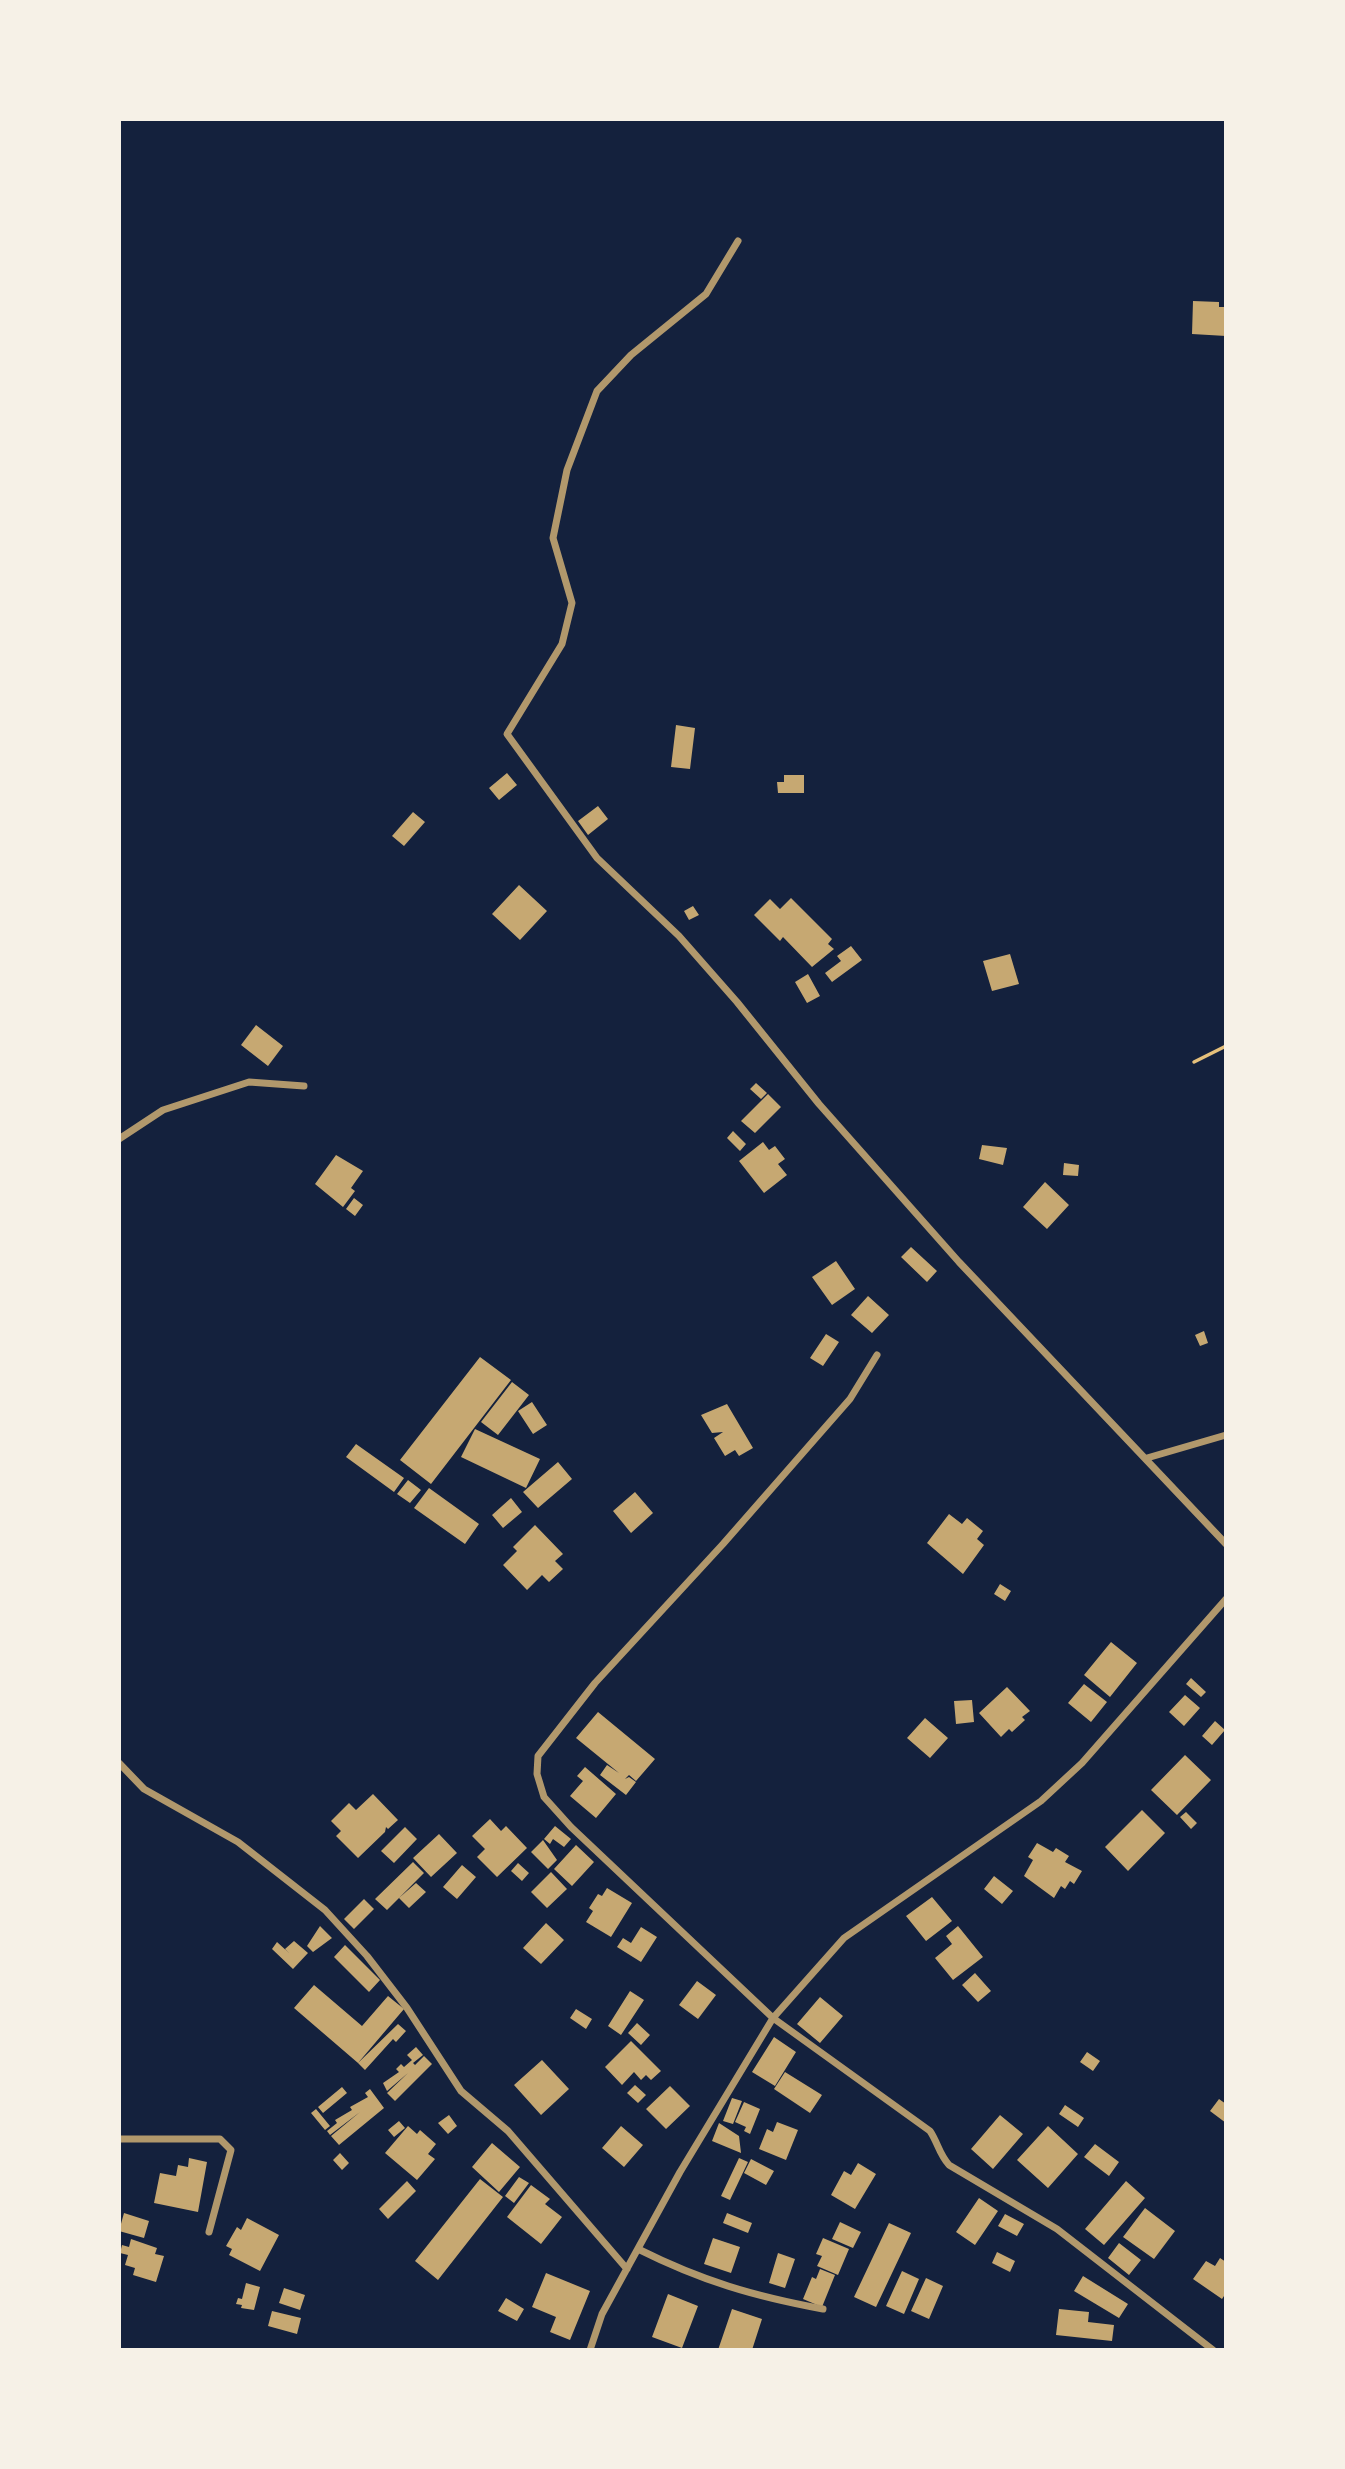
<!DOCTYPE html>
<html>
<head>
<meta charset="utf-8">
<style>
	body { margin:0 }
	#map { position:relative; width:1345px; height:2469px; overflow:hidden; background:#14213d; font-family:"Alegreya Sans",sans-serif }
	canvas { display:block }
	.frame { position:absolute; inset:0; border:121px solid #f6f1e7; pointer-events:none }
</style>
</head>
<body>
<div id="map">
<canvas width="1345" height="2469"></canvas>
<div class="frame"></div>
</div>
<script>
const context = document.querySelector('canvas').getContext('2d');
context.lineJoin = 'round';
function fillPath(path, color) { context.fillStyle = color; context.fill(path, 'evenodd'); }
function stroke(path, color, width, dash) { context.strokeStyle = color; context.lineWidth = width; context.lineCap = dash ? 'butt' : 'round'; context.setLineDash(dash || []); context.stroke(path); }
fillPath(new Path2D(`
	M1193 301 1219 302V307H1226V336L1192 334Z
	M676 725 695 728 690 769 671 767Z
	M507 773 517 785 499 800 489 788Z
	M784 775H804V793H778L777 782H784Z
	M598 806 608 819 588 835 578 821Z
	M413 812 425 822 404 846 392 836Z
	M519 885 547 911 520 940 492 914Z
	M791 898 832 939 828 944 834 949 812 967 783 937 780 941 754 915 770 899 780 909Z
	M693 906 699 915 689 920 684 911Z
	M851 946 862 960 832 982 825 973 841 961 837 956Z
	M1010 954 1019 984 992 991 983 961Z
	M808 974 820 996 807 1003 795 982Z
	M256 1025 283 1046 268 1066 241 1045Z
	M756 1083 767 1093 761 1099 750 1089Z
	M768 1094 781 1107 755 1133 741 1121Z
	M733 1131 746 1144 740 1151 727 1138Z
	M763 1142 769 1150 775 1146 785 1159 778 1164 787 1175 764 1193 739 1161Z
	M982 1145 1007 1148 1003 1165 979 1159Z
	M336 1155 363 1171 351 1188 355 1191 343 1207 315 1184Z
	M1064 1163 1079 1165 1078 1176 1063 1175Z
	M1045 1182 1069 1205 1047 1229 1023 1207Z
	M354 1198 363 1205 355 1216 346 1209Z
	M911 1247 937 1271 927 1282 901 1257Z
	M836 1261 855 1289 832 1305 812 1277Z
	M868 1296 889 1315 872 1333 851 1315Z
	M1204 1331 1208 1343 1200 1346 1195 1335Z
	M826 1334 839 1342 823 1366 810 1358Z
	M480 1357 511 1380 431 1484 400 1460Z
	M512 1382 529 1395 498 1435 481 1422Z
	M532 1402 547 1425 533 1434 518 1411Z
	M727 1404 753 1448 739 1456 735 1450 725 1456 714 1438 723 1432 712 1433 701 1415Z
	M475 1429 540 1459 526 1488 461 1457Z
	M356 1444 404 1478 394 1492 346 1457Z
	M558 1462 572 1479 538 1508 523 1492Z
	M408 1480 421 1490 410 1503 397 1494Z
	M429 1488 479 1524 465 1544 414 1508Z
	M635 1492 653 1513 631 1533 613 1511Z
	M511 1498 522 1512 503 1528 492 1515Z
	M949 1514 962 1524 967 1518 983 1531 977 1539 984 1545 963 1574 927 1543Z
	M535 1525 563 1554 555 1561 563 1569 549 1582 542 1575 527 1590 503 1565 517 1551 513 1547Z
	M1000 1584 1011 1591 1005 1601 994 1594Z
	M1111 1642 1137 1663 1110 1697 1084 1675Z
	M1191 1678 1206 1692 1201 1697 1186 1684Z
	M1084 1684 1107 1702 1091 1722 1068 1703Z
	M1007 1687 1030 1711 1022 1717 1025 1720 1012 1732 1009 1729 1001 1737 979 1713Z
	M1185 1695 1200 1708 1184 1726 1169 1712Z
	M972 1700 974 1722 956 1724 954 1701Z
	M598 1712 655 1759 636 1781 629 1775 625 1779 629 1777 636 1782 626 1795 600 1775 607 1765 619 1773 576 1738Z
	M925 1718 948 1738 930 1758 907 1738Z
	M1215 1721 1225 1730 1212 1745 1202 1736Z
	M1185 1755 1211 1780 1177 1815 1151 1790Z
	M585 1767 616 1794 596 1818 570 1796 583 1781 577 1776Z
	M373 1794 398 1820 388 1829 386 1827 385 1832 358 1858 336 1836 341 1831 331 1821 349 1803 356 1810Z
	M1142 1810 1165 1833 1128 1871 1105 1847Z
	M1186 1812 1197 1823 1191 1829 1180 1817Z
	M490 1819 501 1831 506 1826 527 1848 497 1877 477 1857 485 1849 472 1836Z
	M555 1826 571 1839 564 1847 553 1839 550 1844 544 1839Z
	M405 1827 417 1839 394 1863 381 1851Z
	M439 1834 457 1853 431 1877 413 1858Z
	M543 1840 557 1860 548 1869 531 1852Z
	M1037 1843 1053 1852 1056 1848 1069 1856 1065 1862 1082 1871 1074 1884 1070 1881 1065 1889 1061 1886 1054 1898 1024 1876 1033 1860 1028 1857Z
	M576 1845 594 1862 572 1886 554 1869Z
	M413 1862 424 1873 387 1910 375 1899Z
	M518 1863 529 1873 522 1881 511 1871Z
	M462 1865 476 1877 457 1899 443 1887Z
	M551 1872 567 1889 547 1908 531 1892Z
	M994 1876 1013 1891 1002 1904 984 1889Z
	M416 1883 426 1892 409 1908 399 1898Z
	M607 1888 632 1903 611 1937 586 1922 593 1911 589 1908 598 1894 602 1896Z
	M932 1897 952 1921 926 1941 906 1916Z
	M364 1899 374 1909 354 1929 344 1919Z
	M546 1923 564 1940 541 1964 523 1948Z
	M320 1926 332 1938 313 1952 307 1946Z
	M958 1926 983 1957 953 1980 935 1958 952 1944 946 1936Z
	M641 1927 657 1937 641 1962 617 1947 623 1938 631 1943Z
	M294 1941 308 1953 293 1969 272 1949 277 1942 289 1953 285 1949Z
	M345 1945 380 1980 369 1992 334 1957Z
	M975 1973 991 1991 978 2002 962 1985Z
	M697 1981 716 1995 698 2019 679 2005Z
	M314 1985 362 2026 388 1996 404 2009 358 2063 294 2008Z
	M630 1991 644 2000 621 2035 608 2026Z
	M820 1997 843 2016 820 2043 797 2024Z
	M576 2009 592 2019 586 2029 570 2018Z
	M637 2023 650 2035 641 2045 628 2033Z
	M398 2024 406 2031 396 2042 393 2039 365 2070 358 2063Z
	M774 2037 796 2052 775 2086 752 2072Z
	M631 2041 661 2071 651 2080 646 2075 641 2080 634 2072 622 2085 605 2067Z
	M416 2047 423 2055 413 2063 415 2065 424 2056 432 2064 395 2101 387 2093 408 2073 387 2091 383 2083 399 2072 396 2069 401 2064 404 2067 412 2060 407 2055Z
	M1087 2052 1100 2061 1093 2071 1080 2062Z
	M542 2060 569 2089 541 2115 514 2085Z
	M785 2072 822 2095 810 2113 774 2089Z
	M635 2085 646 2095 638 2103 627 2093Z
	M670 2086 690 2106 666 2129 646 2109Z
	M342 2087 347 2093 323 2113 318 2107Z
	M370 2089 384 2108 339 2145 331 2136 360 2112 330 2135 327 2131 337 2123 335 2120 352 2110 350 2107 368 2097 365 2093Z
	M732 2098 742 2101 733 2124 723 2121Z
	M1219 2099 1226 2104V2123L1210 2111Z
	M744 2102 760 2109 750 2134 744 2131 746 2127 735 2122Z
	M1065 2105 1084 2118 1078 2127 1059 2114Z
	M316 2109 330 2126 325 2130 311 2113Z
	M449 2115 457 2126 448 2134 438 2123Z
	M1000 2115 1023 2134 993 2169 971 2149Z
	M399 2121 405 2128 394 2137 388 2130Z
	M777 2122 798 2130 786 2160 759 2149 767 2129 773 2132Z
	M719 2123 739 2136 741 2153 712 2141Z
	M408 2126 417 2134 420 2130 436 2144 428 2154 435 2159 417 2180 385 2153Z
	M621 2126 643 2145 624 2167 602 2148Z
	M1048 2126 1078 2154 1048 2188 1017 2160Z
	M492 2143 520 2167 499 2192 472 2167Z
	M1095 2144 1119 2162 1109 2176 1084 2157Z
	M340 2153 349 2163 342 2170 333 2160Z
	M189 2158 207 2162 198 2212 154 2203 160 2173 176 2176 178 2165 188 2167Z
	M739 2158 748 2162 730 2200 721 2196Z
	M751 2159 774 2171 766 2185 744 2173Z
	M858 2163 876 2174 855 2209 831 2195 844 2171 851 2175Z
	M519 2177 529 2183 514 2203 505 2196Z
	M480 2179 503 2197 438 2280 415 2261Z
	M407 2181 416 2191 388 2219 379 2209Z
	M1126 2181 1145 2198 1104 2245 1085 2229Z
	M531 2185 550 2199 545 2204 562 2217 541 2244 507 2217Z
	M979 2198 998 2211 975 2245 956 2232Z
	M1145 2208 1175 2231 1154 2259 1123 2237Z
	M124 2213 149 2221 144 2238 119 2231Z
	M727 2213 752 2223 748 2233 723 2223Z
	M1005 2214 1024 2224 1017 2236 998 2226Z
	M247 2218 279 2235 260 2271 229 2255 232 2249 226 2246 237 2227 241 2230Z
	M840 2222 861 2232 853 2248 832 2239Z
	M889 2223 911 2233 876 2307 854 2297Z
	M713 2238 740 2247 731 2273 704 2264Z
	M823 2238 849 2249 838 2275 817 2266 822 2256 816 2254Z
	M131 2239 157 2248 155 2254 164 2256 156 2282 133 2275 135 2268 125 2265 128 2255 120 2253 122 2245 129 2247Z
	M1119 2243 1141 2260 1129 2275 1108 2258Z
	M997 2252 1015 2261 1010 2272 992 2263Z
	M778 2253 795 2259 785 2288 769 2283Z
	M1220 2258 1226 2262V2293L1222 2299 1193 2279 1206 2261 1215 2266Z
	M820 2269 835 2275 822 2307 803 2299 812 2277 816 2279Z
	M902 2271 919 2279 904 2314 886 2306Z
	M546 2273 590 2291 570 2340 550 2332 556 2317 532 2307Z
	M1083 2276 1128 2304 1119 2318 1074 2291Z
	M926 2278 943 2286 929 2319 911 2311Z
	M246 2283 260 2287 254 2310 241 2308 242 2305 236 2304 238 2298 242 2299Z
	M284 2288 305 2295 300 2310 279 2303Z
	M668 2294 698 2306 682 2348 652 2337Z
	M506 2298 524 2309 517 2321 498 2311Z
	M732 2309 762 2319 752 2350H718Z
	M1059 2309 1089 2312 1088 2322 1114 2325 1112 2341 1056 2335Z
	M272 2311 301 2318 297 2334 268 2326Z`), '#c6a872');
stroke(new Path2D(`
	M1194 1062 1226 1046`), '#e5c07b', 3.5);
stroke(new Path2D(`
	M738 241 706 294 631 355 597 391 567 470 553 538 572 603 562 644 507 734 597 858 679 936 737 1002 819 1104 959 1262 1226 1544
	M119 1139 163 1110 249 1082 304 1086
	M877 1355 850 1399 723 1544 595 1683 538 1756 537 1774 544 1797 571 1827 773 2018 930 2131C938 2143 939 2154 949 2165L1057 2229 1213 2350
	M1147 1458 1226 1435
	M119 1763 144 1789 238 1842 325 1910 367 1956 407 2008 461 2091 508 2131 627 2269
	M119 2139H220L231 2150 209 2232
	M638 2249C702 2281 753 2296 823 2309
	M590 2350 602 2314 680 2172 773 2018 844 1938 1041 1801 1082 1763 1226 1599`), '#b1986c', 7);
</script>
</body>
</html>
